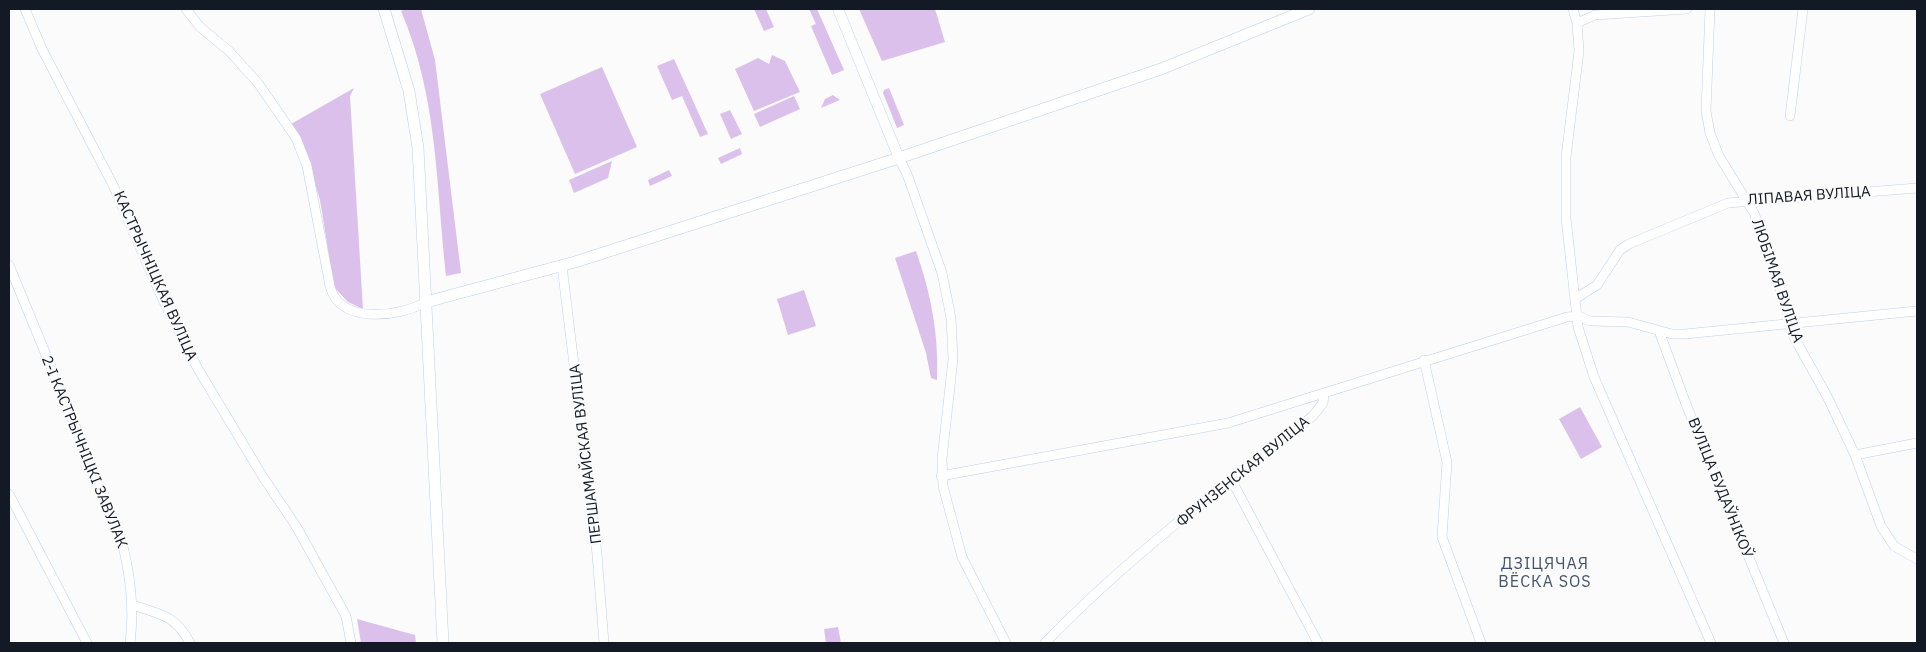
<!DOCTYPE html>
<html>
<head>
<meta charset="utf-8">
<style>
	body { margin:0 }
	#map { position:relative; width:1926px; height:652px; overflow:hidden; background:#fbfbfb; font-family:"IBM Plex Sans",sans-serif }
	canvas { display:block }
	.frame { position:absolute; inset:0; border:10px solid #131a25; pointer-events:none }
</style>
</head>
<body>
<div id="map">
<canvas width="1926" height="652"></canvas>
<div class="frame"></div>
</div>
<script>
const context = document.querySelector('canvas').getContext('2d');
context.lineJoin = 'round';
function fillPath(path, color) { context.fillStyle = color; context.fill(path, 'evenodd'); }
function stroke(path, color, width, dash) { context.strokeStyle = color; context.lineWidth = width; context.lineCap = dash ? 'butt' : 'round'; context.setLineDash(dash || []); context.stroke(path); }
function label(font, color, halo, rows, align = 'center') {
  context.font = font + ' "IBM Plex Sans",sans-serif'; context.lineWidth = 5; context.setLineDash([]); context.textBaseline = 'middle'; context.strokeStyle = halo; context.fillStyle = color; for (const [text, x, y, turn = 0] of rows) {
    context.save(); context.translate(x, y); context.rotate((+turn || 0) * Math.PI / 180); context.textAlign = isNaN(turn) ? turn : align; if (halo) context.strokeText(text, 0, 0); context.fillText(text, 0, 0); context.restore();
  }
}
fillPath(new Path2D(`
	M406 9H421L435 60 461 273 446 276C436 185 438 97 401 11Z
	M754 9H766L774 27 764 31Z
	M809 9H817L844 70 832 75 811 26 816 24Z
	M859 9H935L945 42 882 61Z
	M772 55 785 61 800 92 754 111 735 69 758 58 769 64Z
	M674 59 708 134 700 137 682 96 672 100 657 66Z
	M602 67 637 147 575 174 540 94Z
	M354 88 350 96 363 309 348 302 334 287 320 200 308 160 291 124Z
	M889 88 904 125 897 128 883 93 884 90Z
	M833 95 840 100 821 108 825 99Z
	M794 96 800 109 760 127 754 114Z
	M730 110 742 134 731 139 720 114Z
	M740 148 742 154 721 164 718 158Z
	M612 161 608 178 574 193 569 180Z
	M669 170 672 176 650 186 648 180Z
	M916 251C931 294 939 334 937 380L931 378 926 353 895 258Z
	M804 290 816 326 788 335 777 299Z
	M1580 407 1602 447 1581 459 1559 419Z
	M357 619 415 635 416 643H361Z
	M838 627 841 643H826L824 629Z`), '#dbc0ec');
const minor = new Path2D(`
	M25 9 42 49 113 185 163 300 198 369 263 477 296 526 346 616 351 643
	M186 9 200 27 229 51 258 83 296 138 307 166 330 286C339 325 399 317 426 302
	M1573 9 1577 23 1579 51 1566 157V218L1578 327 1594 377 1711 643
	M1710 9 1706 111 1710 133 1719 156 1754 213 1772 261 1794 337 1828 398 1855 455 1881 526 1894 546 1917 559
	M1577 23 1595 15 1687 9
	M1790 116 1803 9
	M899 158 907 174 942 273 951 318 953 359 942 459 943 486 962 557 1006 643
	M9 265 119 532C130 569 135 604 130 643
	M562 266 597 554 604 643
	M1575 299 1597 285 1620 250 1629 244 1728 203 1917 188
	M1659 331 1686 404 1784 643
	M1424 360 1447 462 1442 537 1481 643
	M1855 455 1917 443
	M941 476 1228 423 1567 317 1578 316 1590 321 1628 322 1672 334H1685L1917 311
	M1231 479 1318 643
	M9 494 87 643
	M133 605C162 615 175 615 190 643
	M1045 643C1126 559 1221 487 1313 416L1323 403 1324 394`);
const tertiary = new Path2D(`
	M838 9 899 158`);
const secondary = new Path2D(`
	M384 9 409 91 418 148 443 643
	M426 302 575 262 899 158 1161 69 1309 9`);
stroke(minor, '#bcd0ed', 10);
stroke(tertiary, '#bcd0ed', 11);
stroke(secondary, '#bcd0ed', 12);
stroke(minor, '#fff', 9);
stroke(tertiary, '#fff', 10);
stroke(secondary, '#fff', 11);
label('15px', '#131a25', '#fbfbfb', [
	["ЛІПАВАЯ ВУЛІЦА",1809,196,-4],
	["КАСТРЫЧНІЦКАЯ ВУЛІЦА",155,276,66],
	["ЛЮБІМАЯ ВУЛІЦА",1777,281,71],
	["2-І КАСТРЫЧНІЦКІ ЗАВУЛАК",84,452,68],
	["ПЕРШАМАЙСКАЯ ВУЛІЦА",586,454,-97],
	["ФРУНЗЕНСКАЯ ВУЛІЦА",1243,472,-39],
	["ВУЛІЦА БУДАЎНІКОЎ",1720,488,68]
]);
context.letterSpacing = '1px';
label('16px', '#43536c', '#fbfbfb', [
	["ДЗІЦЯЧАЯ",1545,564],
	["ВЁСКА SOS",1545,582]
]);
context.letterSpacing = '0px';
</script>
</body>
</html>
